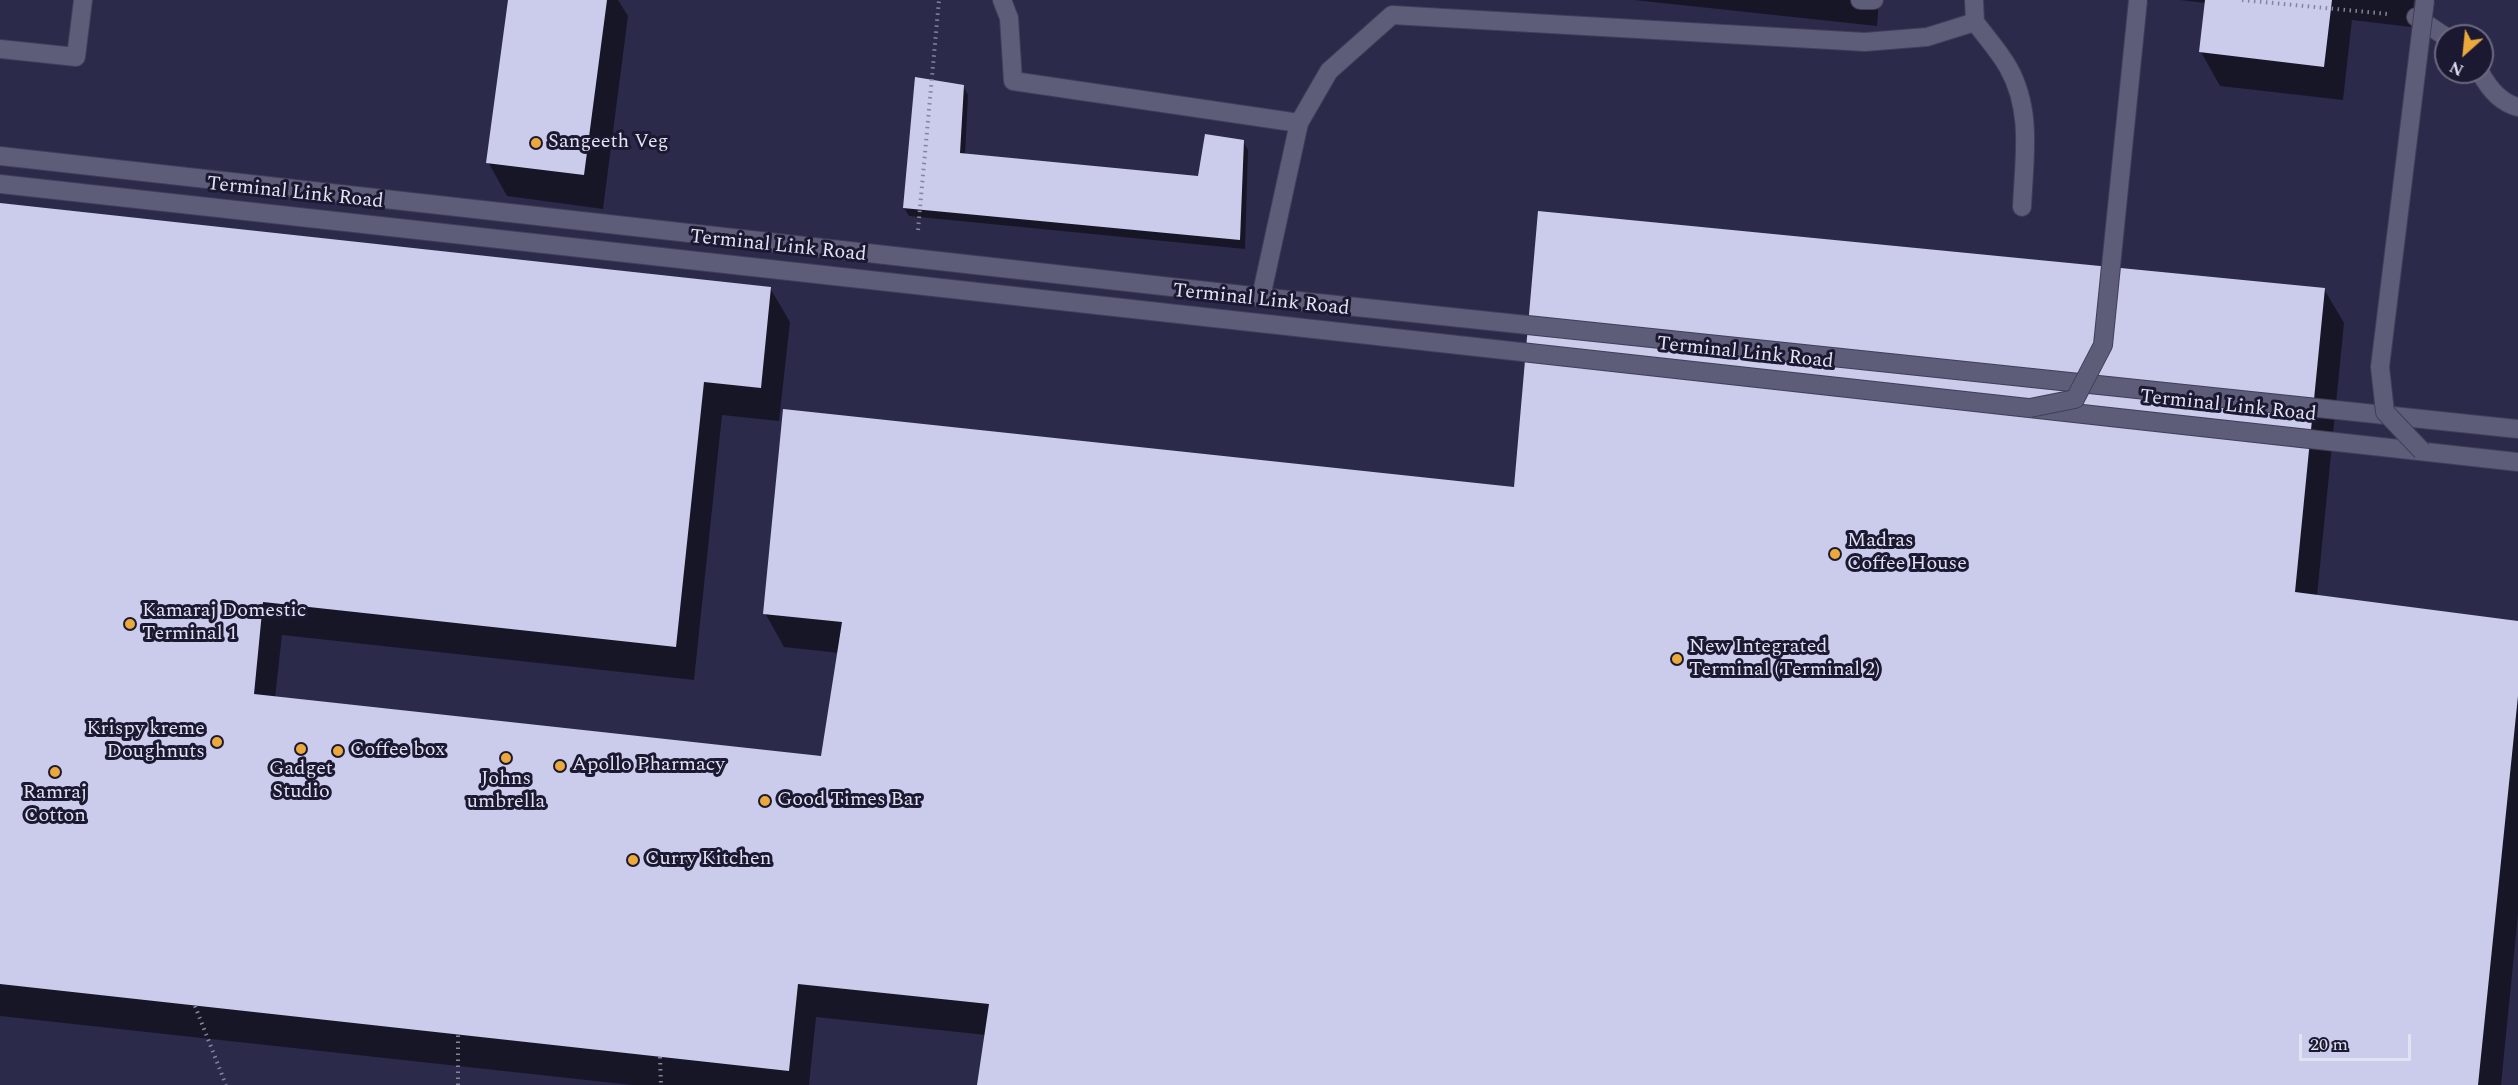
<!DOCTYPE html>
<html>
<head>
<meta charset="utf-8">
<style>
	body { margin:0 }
	#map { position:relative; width:2518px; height:1085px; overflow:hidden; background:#24233c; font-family:Spectral,serif }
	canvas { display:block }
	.north { position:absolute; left:2434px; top:24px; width:60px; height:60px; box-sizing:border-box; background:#1b1932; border:2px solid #6b697f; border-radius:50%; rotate:207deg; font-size:16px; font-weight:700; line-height:24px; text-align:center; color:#e2e2f3 }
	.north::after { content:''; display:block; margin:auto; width:21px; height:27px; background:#eca93b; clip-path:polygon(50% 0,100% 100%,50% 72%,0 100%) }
	.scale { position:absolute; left:2299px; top:1034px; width:112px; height:27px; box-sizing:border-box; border:3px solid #e2e2f3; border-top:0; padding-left:8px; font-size:18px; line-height:21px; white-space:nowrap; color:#e2e2f3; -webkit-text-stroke:4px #1b1932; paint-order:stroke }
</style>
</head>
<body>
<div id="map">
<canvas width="2518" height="1085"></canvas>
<div class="north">N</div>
<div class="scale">20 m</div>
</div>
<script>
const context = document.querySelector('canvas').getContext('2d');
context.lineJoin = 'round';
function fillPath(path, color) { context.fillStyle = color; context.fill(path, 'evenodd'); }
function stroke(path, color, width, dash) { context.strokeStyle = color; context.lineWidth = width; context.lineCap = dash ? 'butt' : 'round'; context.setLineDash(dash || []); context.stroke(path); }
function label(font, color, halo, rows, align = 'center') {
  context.font = font + ' Spectral,serif'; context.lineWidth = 6; context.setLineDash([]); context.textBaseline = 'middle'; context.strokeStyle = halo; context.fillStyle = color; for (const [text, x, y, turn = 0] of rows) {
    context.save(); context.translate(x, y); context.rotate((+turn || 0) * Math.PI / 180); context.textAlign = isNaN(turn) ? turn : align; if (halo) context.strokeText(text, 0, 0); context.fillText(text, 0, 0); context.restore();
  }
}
fillPath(new Path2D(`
	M0 0H2518V1085H0ZM2446 36H2482V72H2446Z`), '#2c2a4a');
fillPath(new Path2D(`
	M509 0H618L628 16 603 209 507 196 488 162Z
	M1634 0H1879L1877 26Z
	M2180 0H2414L2411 27 2352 20 2343 100 2220 86 2201 52 2206 3Z
	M963 86 968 95 965 155 1200 177 1243 141 1248 150 1245 249 909 216 904 208Z
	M0 204 770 288 790 322 779 421 722 415 694 680 282 635 275 698 823 758 839 653 784 647 765 613 1515 489 2324 289 2344 323 2317 596 2518 623V914L2501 1085H979L986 1035 816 1017 809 1085H632L0 1016Z`), '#0007');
fillPath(new Path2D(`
	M508 0H607L584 175 486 163Z
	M2205 0H2332L2324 67 2199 52Z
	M915 77 964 85 960 153 1198 176 1205 134 1244 140 1240 240 903 208Z
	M0 203 771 287 761 388 704 382 676 647 263 602 254 694 821 756 842 622 763 614 783 409 1514 487 1538 211 2325 288 2295 592 2518 621V696L2478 1085H977L989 1004 798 984 789 1071 0 984Z`), '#cbcbec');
const minor = new Path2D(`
	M1002 0 1009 18 1013 81 1299 123
	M1860 0H1874
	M2416 17 2446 37
	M1975 22C1986 37 1999 51 2008 67 2033 111 2024 158 2022 207
	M0 49 76 57 83 0
	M2480 72C2488 87 2501 103 2518 107
	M0 156 1261 297 2518 429
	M0 184 2518 462
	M1261 297 1299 123 1329 71 1392 15 1865 42 1927 37 1975 22 1974 0`);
stroke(minor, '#413f55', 20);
stroke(new Path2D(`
	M2242 0 2388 14
	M918 230 939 0
	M195 1006 226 1085
	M660 1057 661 1085
	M458 1085V1035`), '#858499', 4, [1.5, 4.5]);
stroke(minor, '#5d5d7a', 18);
const minorBridge = new Path2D(`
	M2030 408 2075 399 2103 345 2138 0
	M2422 451 2385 412 2380 367 2425 0`);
stroke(minorBridge, '#413f55', 20, []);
stroke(minorBridge, '#5d5d7a', 18);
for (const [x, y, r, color] of [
	[536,143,6,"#eca93b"],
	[1835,554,6,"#eca93b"],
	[130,624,6,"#eca93b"],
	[1677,659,6,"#eca93b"],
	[217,742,6,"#eca93b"],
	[301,749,6,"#eca93b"],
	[338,751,6,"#eca93b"],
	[506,758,6,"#eca93b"],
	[560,766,6,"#eca93b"],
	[55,772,6,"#eca93b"],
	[765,801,6,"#eca93b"],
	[633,860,6,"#eca93b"]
]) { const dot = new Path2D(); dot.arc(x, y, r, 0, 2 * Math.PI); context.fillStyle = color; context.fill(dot); stroke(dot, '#1b1932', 2); }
label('20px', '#e2e2f3', '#1b1932', [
	["Sangeeth Veg",548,143],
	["Madras",1847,542],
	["Coffee House",1847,565],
	["Kamaraj Domestic",142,612],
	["Terminal 1",142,635],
	["New Integrated",1689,648],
	["Terminal (Terminal 2)",1689,671],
	["Krispy kreme",205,730,"right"],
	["Doughnuts",205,753,"right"],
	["Coffee box",350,751],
	["Apollo Pharmacy",572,766],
	["Gadget",301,770,"center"],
	["Studio",301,793,"center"],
	["Johns",506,780,"center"],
	["umbrella",506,803,"center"],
	["Ramraj",55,794,"center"],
	["Cotton",55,817,"center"],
	["Good Times Bar",777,801],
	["Curry Kitchen",645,860]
], 'left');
label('20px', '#e2e2f3', '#1b1932', [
	["Terminal Link Road",295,194,6],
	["Terminal Link Road",778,247,6],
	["Terminal Link Road",1261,301,6],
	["Terminal Link Road",1745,354,6],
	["Terminal Link Road",2228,407,6]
]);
</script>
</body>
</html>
